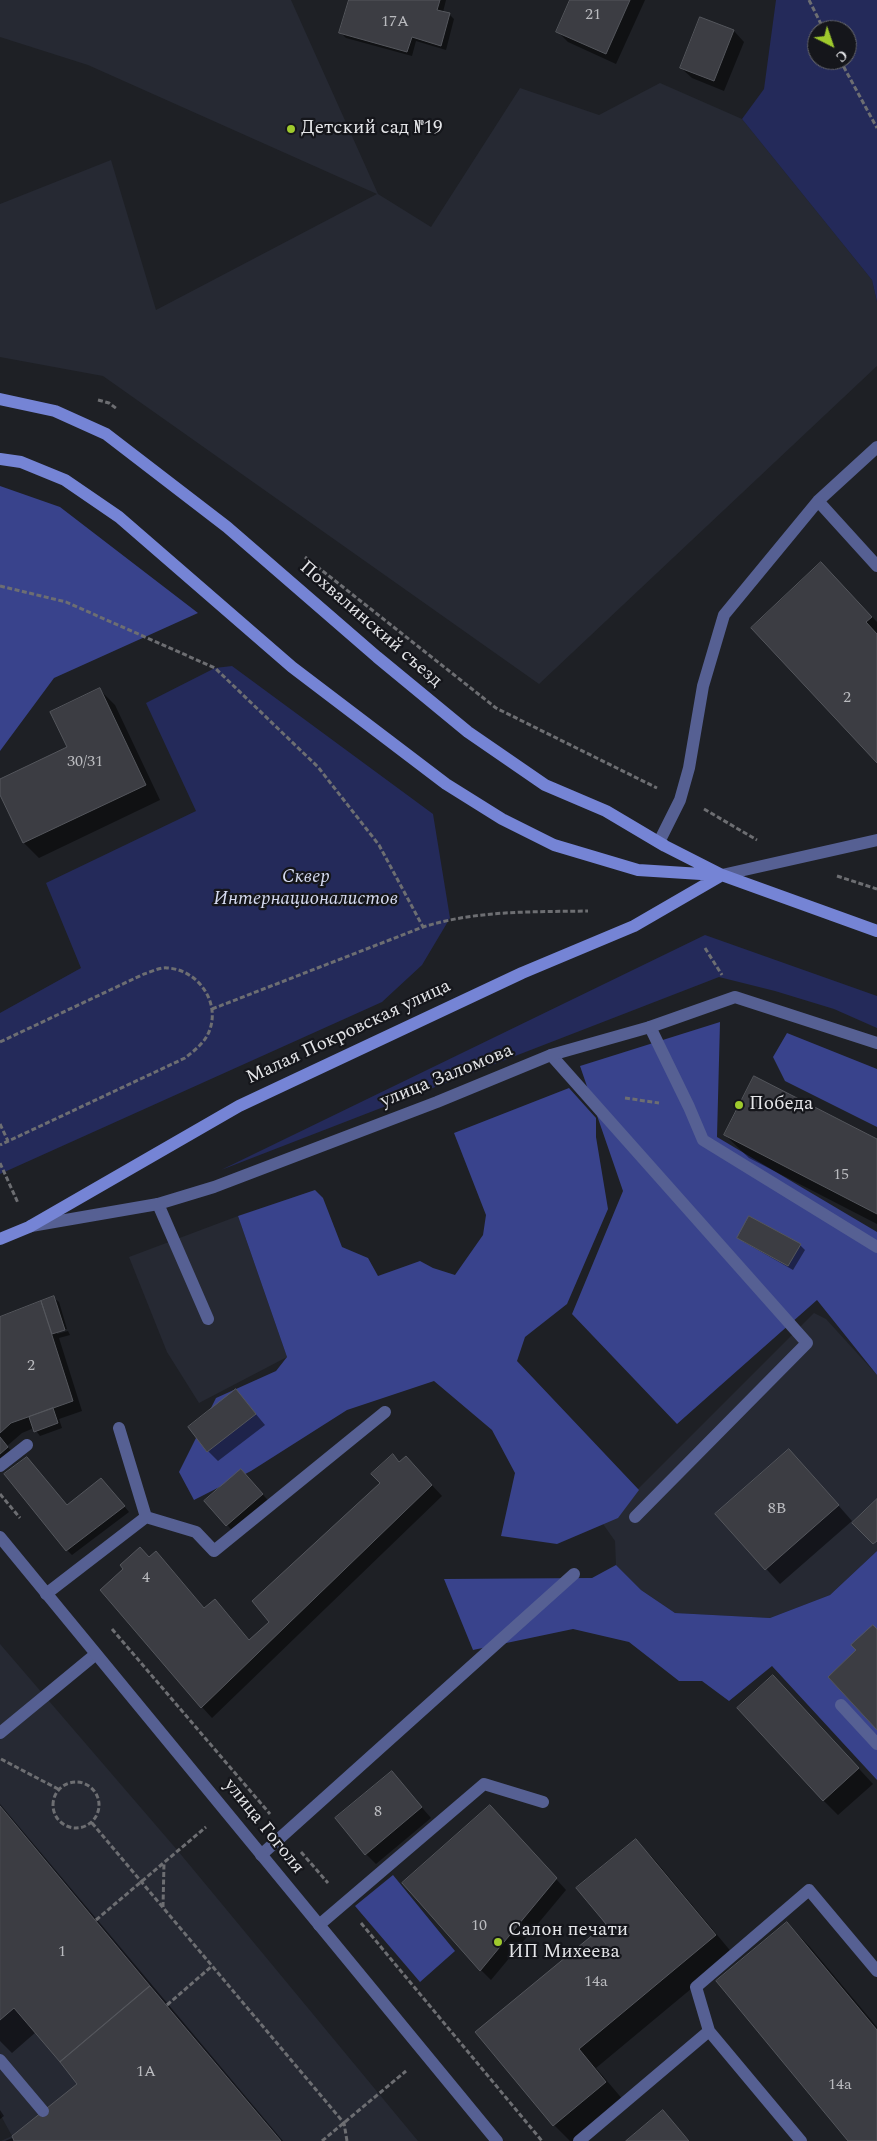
<!DOCTYPE html>
<html>
<head>
<meta charset="utf-8">
<style>
	body { margin:0 }
	#map { position:relative; width:877px; height:2141px; overflow:hidden; background:#1e2025; font-family:Spectral,serif }
	canvas { display:block }
	.north { position:absolute; left:807px; top:20px; width:50px; height:50px; box-sizing:border-box; background:#15161b; border:1px solid #68696d; border-radius:50%; rotate:139deg; font-size:14px; font-weight:700; line-height:20px; text-align:center; color:#e4e5e8 }
	.north::after { content:''; display:block; margin:auto; width:18px; height:22px; background:#9fca2d; clip-path:polygon(50% 0,100% 100%,50% 72%,0 100%) }
</style>
</head>
<body>
<div id="map">
<canvas width="877" height="2141"></canvas>
<div class="north">С</div>
</div>
<script>
const context = document.querySelector('canvas').getContext('2d');
context.lineJoin = 'round';
function fillPath(path, color) { context.fillStyle = color; context.fill(path, 'evenodd'); }
function stroke(path, color, width, dash) { context.strokeStyle = color; context.lineWidth = width; context.lineCap = dash ? 'butt' : 'round'; context.setLineDash(dash || []); context.stroke(path); }
function label(font, color, halo, rows, align = 'center') {
  context.font = font + ' Spectral,serif'; context.lineWidth = 4.5; context.setLineDash([]); context.textBaseline = 'middle'; context.strokeStyle = halo; context.fillStyle = color; for (const [text, x, y, turn = 0] of rows) {
    context.save(); context.translate(x, y); context.rotate((+turn || 0) * Math.PI / 180); context.textAlign = isNaN(turn) ? turn : align; if (halo) context.strokeText(text, 0, 0); context.fillText(text, 0, 0); context.restore();
  }
}
fillPath(new Path2D(`
	M0 0H291L378 194 431 227 520 88 599 115 660 83 742 119 872 280 877 302V366L539 684 103 376 0 357V204L111 160 156 310 377 194 88 65 0 37Z
	M238 1216 287 1357 199 1403 167 1352 129 1257Z
	M814 1313 826 1319 877 1375V1551L830 1595 770 1618 675 1613 641 1590 616 1565 615 1541 603 1524Z
	M0 1644 178 1851 418 2141H1L12 2136 0 2114Z`), '#262933');
fillPath(new Path2D(`
	M776 0H877V302L872 280 742 119 764 89ZM817 30H847V60H817Z
	M232 666 433 814 450 918 422 965 382 1002 0 1174V1013L81 968 46 883 196 811 146 703 215 668Z
	M705 935 877 996V1028L834 1009 775 991 719 977 221 1170Z`), '#242a5a');
fillPath(new Path2D(`
	M0 486 60 507 198 613 54 678 0 751Z
	M720 1022 717 1137 877 1232V1375L817 1300 677 1424 572 1314 623 1191 580 1066Z
	M787 1033 877 1069V1127L785 1081 773 1057Z
	M569 1088 596 1118V1137L608 1209 567 1304 525 1337 517 1361 639 1490 618 1518 557 1544 501 1536 515 1473 492 1430 434 1381 347 1410 251 1471 194 1500 179 1472 216 1398 276 1371 287 1357 238 1216 315 1190 323 1198 342 1247 368 1258 378 1276 420 1261 433 1268 455 1275 483 1235 486 1215 454 1133Z
	M877 1551V1780L772 1666 729 1701 702 1681H679L629 1642 573 1629 473 1650 444 1579 592 1578 616 1565 641 1590 675 1613 770 1618 830 1595Z
	M393 1875 455 1951 420 1982 355 1906Z`), '#39438c');
fillPath(new Path2D(`
	M350 0H446L443 12 449 14 454 19 446 50 416 41 412 56 346 38 341 33Z
	M572 0H645L616 64 568 42 557 31Z
	M701 18 734 31 744 42 724 91 692 78 681 68Z
	M844 587 877 622V761Z
	M100 690 115 705 160 800 39 858 24 843 0 792V780L68 747Z
	M725 1135 877 1140V1224L749 1158Z
	M739 1237 800 1245 805 1250 793 1270 744 1242Z
	M54 1298 59 1302 67 1329 57 1331V1334L68 1331 70 1335 59 1338 82 1411 59 1419 62 1428 40 1436 34 1428 22 1433 7 1446 12 1452 0 1461V1318Z
	M236 1390 265 1425 218 1461 208 1451Z
	M400 1463 416 1468 442 1496 212 1718 202 1707 149 1558 156 1552 205 1609 215 1600 250 1641 271 1622Z
	M803 1465 852 1521 780 1584 716 1514Z
	M251 1481 272 1505 237 1536 206 1501Z
	M106 1484 129 1512 72 1555 67 1550V1506Z
	M788 1692 873 1784 838 1815 823 1800Z
	M391 1772 431 1818 376 1864 366 1854Z
	M0 1804 283 2141H5L12 2138 79 2084 36 2032 12 2053 0 2041Z
	M500 1817 566 1890 491 1980 481 1970Z
	M636 1841 654 1859 733 1954 596 2068 624 2101 575 2141H570L554 2125 608 1924Z
	M787 1923 810 1947 877 2027V2141H850Z
	M0 2110 4 2116 0 2119Z
	M663 2112 690 2141H628Z`), '#0007');
const building = new Path2D(`
	M349 0H440L437 10 450 13 441 46 412 37 407 52 339 33Z
	M570 0H630L606 54 556 32Z
	M700 17 734 30 714 81 680 68Z
	M821 562 872 617 866 622 877 634V763L751 628Z
	M100 688 146 785 23 843 0 795V779L67 747 50 712Z
	M754 1076 877 1139V1214L724 1135Z
	M749 1216 801 1244 788 1266 737 1238Z
	M54 1296 65 1330 52 1334 41 1301Z
	M41 1301 73 1401 11 1423 0 1433V1317Z
	M236 1389 256 1414 207 1452 188 1427Z
	M53 1408 58 1423 34 1432 29 1417Z
	M0 1437 8 1447 0 1454Z
	M789 1449 839 1505 765 1570 715 1514Z
	M393 1454 399 1462 406 1456 432 1485 201 1708 100 1590 123 1569 120 1565 140 1547 149 1557 156 1551 204 1608 215 1599 249 1640 269 1622 252 1601 380 1483 371 1474Z
	M27 1457 67 1505 101 1478 125 1506 66 1551 4 1474Z
	M241 1469 263 1494 226 1526 204 1501Z
	M877 1499V1541L873 1544 852 1523Z
	M873 1625 877 1629V1730L828 1677 856 1650 851 1645Z
	M773 1675 859 1768 823 1801 737 1708Z
	M392 1771 422 1807 365 1855 335 1818Z
	M490 1805 557 1878 480 1971 402 1883Z
	M0 1806 150 1986 60 2062 14 2008 0 2020Z
	M636 1839 716 1935 579 2049 606 2082 553 2126 475 2032 606 1924 576 1888Z
	M787 1922 877 2030V2141H848L716 1981Z
	M150 1986 281 2141H14L12 2136 77 2084 60 2062Z
	M663 2110 689 2141H626Z`);
fillPath(building, '#3c3d43');
stroke(building, '#54565c', 1);
stroke(new Path2D(`
	M809 0 824 30
	M840 60 877 128
	M98 400 109 403 117 409
	M305 557 496 708 657 788
	M0 586 66 602 215 668 318 767 379 845 423 927
	M704 809 757 840
	M837 876 877 889
	M705 948 722 975
	M212 1009 423 927C477 910 533 912 588 911
	M0 1042 144 974C151 972 160 967 167 968 196 969 220 1000 210 1029 206 1042 195 1050 185 1058L0 1145
	M625 1098 659 1103
	M0 1124 8 1141
	M0 1163 18 1203
	M0 1494 20 1518
	M112 1629 270 1814
	M1 1759 58 1789
	M53 1805a23 23 0 1 1 46 0a23 23 0 1 1-46 0Z
	M92 1823 344 2123 347 2141
	M301 1852 328 1883
	M163 1907 164 1863
	M96 1920 206 1827
	M361 1923 542 2141
	M167 2005 212 1966
	M322 2141 406 2071`), '#6d6e72', 3, [5, 2.5]);
stroke(new Path2D(`
	M818 501 877 566
	M659 842 680 800 689 768 703 686 724 615 818 501 877 447
	M650 1027 689 1107 703 1140 877 1247
	M551 1055 807 1343 635 1517
	M158 1204 208 1319
	M119 1428 146 1517
	M0 1466 27 1445
	M46 1594 146 1517 196 1532 214 1551 385 1412
	M841 1705 877 1744
	M0 1733 96 1654
	M261 1855 574 1574
	M319 1925 484 1784 543 1802
	M0 2060 43 2111`), '#566093', 12);
stroke(new Path2D(`
	M722 875 877 840
	M31 1226 158 1204 214 1187 437 1102 551 1055 650 1027 735 997 877 1043
	M0 1537 497 2141
	M709 2031 696 1987 809 1890 877 1971
	M579 2141 709 2031 801 2141`), '#566093', 12);
stroke(new Path2D(`
	M0 399 55 411 106 434 227 527 377 657 468 732 545 785 606 811 665 846 722 875 877 931
	M0 459 21 462 65 480 119 517 292 667 446 784 502 819 554 845 638 870 717 875
	M0 1239 29 1227 239 1106 522 973 634 926 722 875`), '#7584d5', 12);
for (const [x, y, r, color] of [
	[291,129,5,"#9fca2d"],
	[739,1105,5,"#9fca2d"],
	[498,1942,5,"#9fca2d"]
]) { const dot = new Path2D(); dot.arc(x, y, r, 0, 2 * Math.PI); context.fillStyle = color; context.fill(dot); stroke(dot, '#15161b', 2); }
label('16px', '#babbbf', null, [
	["21",593,16],
	["17А",395,23],
	["2",847,699],
	["30/31",85,763],
	["15",841,1176],
	["2",31,1367],
	["8В",777,1510],
	["4",146,1579],
	["8",378,1813],
	["10",479,1927],
	["1",62,1953],
	["14а",596,1983],
	["1А",146,2073],
	["14а",840,2086]
]);
label('19px', '#e4e5e8', '#15161b', [
	["Детский сад №19",301,129],
	["Победа",749,1105],
	["Салон печати",508,1931],
	["ИП Михеева",508,1953]
], 'left');
label('19px', '#e4e5e8', '#15161b', [
	["Похвалинский съезд",370,625,41],
	["Малая Покровская улица",349,1033,-25],
	["улица Заломова",447,1077,-22],
	["улица Гоголя",263,1827,51]
]);
label('italic 19px', '#d6dbf1', '#15161b', [
	["Сквер",306,878],
	["Интернационалистов",306,900]
]);
</script>
</body>
</html>
